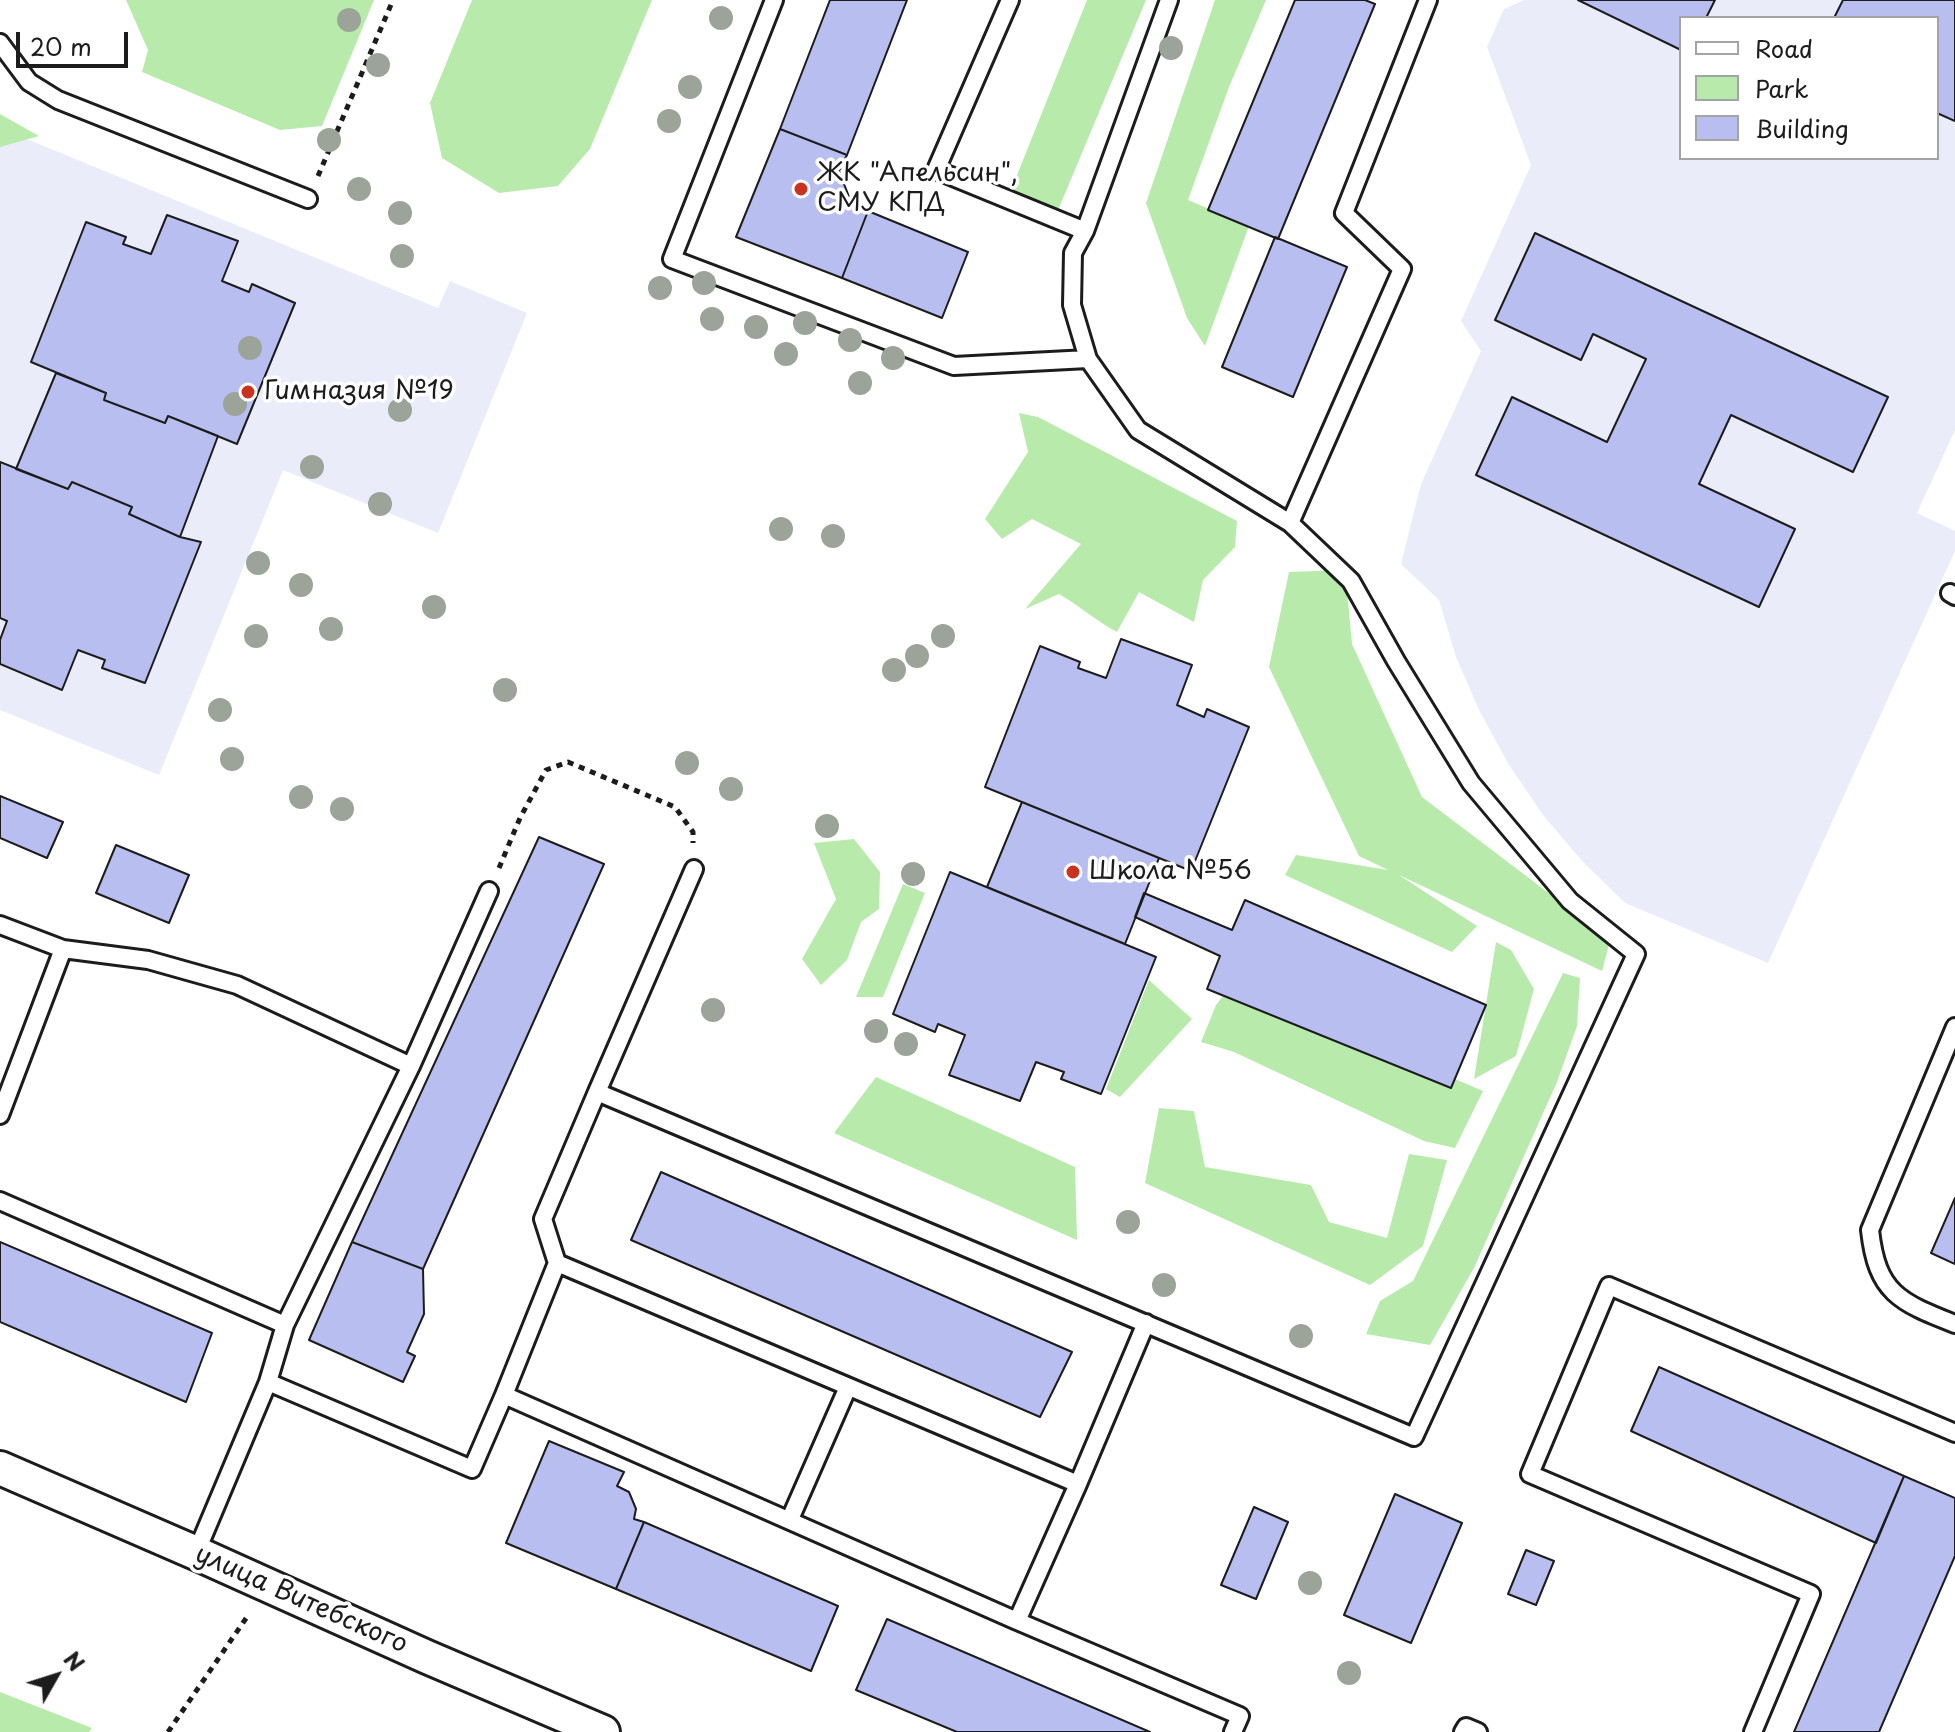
<!DOCTYPE html>
<html>
<head>
<meta charset="utf-8">
<style>
	body { margin:0 }
	#map { position:relative; width:1955px; height:1732px; overflow:hidden; background:#fff; font-family:"Playpen Sans",sans-serif }
	canvas { display:block }
	.legend { position:absolute; left:1679px; top:16px; width:260px; height:144px; box-sizing:border-box; background:#fff; border:2px solid #a4a4a4; margin:0; padding:10px 14px; list-style:none; font-size:24px; color:#1c1c1c }
	.legend li { display:flex; align-items:center; gap:16px; height:40px }
	.legend b { width:40px; border:2px solid #a4a4a4 }
	.north { position:absolute; left:16px; top:1636px; width:80px; height:80px; -webkit-text-stroke:6px #fff; paint-order:stroke; rotate:51deg; font-size:22px; font-weight:700; line-height:32px; text-align:center; color:#1c1c1c }
	.north::after { content:''; display:block; margin:auto; width:28px; height:36px; background:#1c1c1c; clip-path:polygon(50% 0,100% 100%,50% 72%,0 100%) }
	.scale { position:absolute; left:16px; top:32px; width:112px; height:36px; box-sizing:border-box; border:4px solid #1c1c1c; border-top:0; padding-left:10px; font-size:24px; line-height:28px; white-space:nowrap; color:#1c1c1c; -webkit-text-stroke:6px #fff; paint-order:stroke }
</style>
</head>
<body>
<div id="map">
<canvas width="1955" height="1732"></canvas>
<ul class="legend">
<li><b style="height:10px;background:#fff"></b>Road</li>
<li><b style="height:22px;background:#b8ebab"></b>Park</li>
<li><b style="height:22px;background:#b9bef0"></b>Building</li>
</ul>
<div class="north">N</div>
<div class="scale">20 m</div>
</div>
<script>
const context = document.querySelector('canvas').getContext('2d');
context.lineJoin = 'round';
function fillPath(path, color) { context.fillStyle = color; context.fill(path, 'evenodd'); }
function stroke(path, color, width, dash) { context.strokeStyle = color; context.lineWidth = width; context.lineCap = dash ? 'butt' : 'round'; context.setLineDash(dash || []); context.stroke(path); }
function label(font, color, halo, rows, align = 'center') {
  context.font = font + ' "Playpen Sans",sans-serif'; context.lineWidth = 7; context.setLineDash([]); context.textBaseline = 'middle'; context.strokeStyle = halo; context.fillStyle = color; for (const [text, x, y, turn = 0] of rows) {
    context.save(); context.translate(x, y); context.rotate((+turn || 0) * Math.PI / 180); context.textAlign = isNaN(turn) ? turn : align; if (halo) context.strokeText(text, 0, 0); context.fillText(text, 0, 0); context.restore();
  }
}
fillPath(new Path2D(`
	M1524 0H1955V430L1917 513 1955 531V551L1768 963 1625 903 1582 861 1543 815 1509 765 1480 712 1456 657 1439 600 1401 564 1421 484 1481 351 1461 321 1531 165 1487 47 1504 9ZM1681 18H1937V158H1681Z
	M0 128 438 308 450 281 527 313 438 533 283 470 159 775 0 710Z`), '#eaecfa');
fillPath(new Path2D(`
	M126 0H374L322 126 280 130 142 72 148 50Z
	M472 0H652L590 149 558 186 499 193 442 158 430 103Z
	M1087 0H1146L1056 215 1009 195Z
	M1215 0H1266L1229 87 1188 200 1249 226 1205 346 1187 318 1146 203Z
	M0 114 39 136 0 147Z
	M1019 413 1038 417 1237 521 1235 547 1203 580 1194 622 1139 592 1117 632C1096 621 1080 606 1059 594L1025 609 1081 544 1032 519 1002 539 985 519 1028 452Z
	M1345 570 1352 644 1422 797 1550 894 1614 926 1602 971 1399 875 1477 926 1452 952 1285 875 1296 855 1388 870 1359 856 1269 667 1289 572Z
	M854 839 880 872 879 909 861 922 847 960 821 985 802 959 836 899 814 843Z
	M903 884 925 893 883 997H856Z
	M1496 942 1511 950 1534 989 1516 1056 1474 1079Z
	M1563 973 1580 978 1577 1026 1557 1082 1474 1268 1430 1345 1366 1334 1380 1301 1413 1281Z
	M1149 980 1192 1019 1120 1097 1106 1089Z
	M1223 996 1451 1088 1455 1079 1483 1091 1455 1148 1424 1141 1234 1052 1201 1042 1216 1005Z
	M876 1077 1075 1167 1077 1240 834 1133Z
	M1159 1108 1194 1111 1205 1167 1311 1185 1329 1222 1387 1238 1409 1154 1447 1160 1423 1246 1370 1285 1145 1183Z
	M0 1692 92 1728 89 1732H0Z`), '#b8ebab');
const building = new Path2D(`
	M830 0H907L847 155 780 129Z
	M1295 0H1365L1375 4 1278 239 1208 210Z
	M1578 0H1715L1706 18H1681V50Z
	M1843 0H1955V121L1937 113V18H1834Z
	M780 129 847 155 839 171 853 207 868 211 842 278 736 237Z
	M868 211 968 252 942 318 842 278Z
	M167 215 238 241 222 281 249 292 252 284 295 303 237 444 168 416 165 423 104 400 106 393 31 362 86 222 126 237 123 244 151 254Z
	M1535 233 1888 397 1853 472 1731 415 1699 484 1795 529 1759 607 1476 475 1512 397 1607 442 1646 359 1593 334 1581 360 1495 320Z
	M1275 237 1347 267 1293 397 1222 367Z
	M56 373 106 393 104 400 165 423 168 416 218 436 180 537 129 514 132 507 72 482 68 489 16 469Z
	M0 462 68 489 72 482 132 507 129 514 180 537 201 542 145 683 102 668 105 660 78 650 62 690 0 664V640L7 621 0 618Z
	M1121 639 1192 665 1177 705 1204 717 1207 709 1249 727 1191 871 985 787 1040 646 1080 662 1078 668 1106 678Z
	M0 796 63 822 47 858 0 838Z
	M1022 802 1159 858 1125 944 987 887Z
	M539 837 604 864 423 1269 352 1242Z
	M116 845 189 875 169 923 96 893Z
	M950 872 1156 957 1101 1094 1061 1079 1064 1072 1036 1062 1020 1101 949 1075 965 1035 938 1024 935 1032 893 1014Z
	M1144 893 1232 930 1245 900 1486 1005 1451 1088 1207 989 1220 956 1135 917Z
	M661 1172 1072 1352 1040 1417 631 1240Z
	M1955 1198V1264L1931 1253Z
	M0 1242 212 1333 186 1402 0 1322Z
	M352 1242 423 1269 424 1314 407 1352 415 1356 403 1382 309 1340Z
	M1659 1367 1904 1476 1876 1543 1631 1431Z
	M549 1441 624 1472 617 1486 629 1492 636 1509 634 1519 644 1522 616 1589 506 1543Z
	M1904 1476 1955 1498V1556L1879 1732H1794Z
	M1395 1494 1462 1523 1411 1643 1344 1615Z
	M1254 1507 1288 1522 1256 1599 1221 1585Z
	M644 1522 838 1606 811 1671 616 1589Z
	M1526 1550 1554 1561 1536 1605 1508 1594Z
	M887 1619 1150 1732H957L856 1690Z`);
fillPath(building, '#b9bef0');
stroke(building, '#1c1c1c', 2);
const service = new Path2D(`
	M774 0 672 259 954 366 1088 359
	M1010 0 936 170 1085 231
	M1169 0 1085 231 1073 253 1072 305 1088 359 1138 430 1290 523 1402 269 1344 213 1428 0
	M0 43 29 82 58 100 308 199
	M1950 593 1955 596
	M0 925 63 949 0 1115
	M63 949 148 960 237 985 411 1066
	M1955 1027 1870 1230C1877 1293 1899 1302 1955 1324
	M597 1092 694 869
	M0 1201 285 1325 411 1066 489 891
	M1146 1323 1078 1484 557 1263 543 1219 597 1092 1414 1437 1636 954 1570 901 1471 783 1396 661 1351 581 1290 523
	M285 1325 268 1382 472 1469 504 1395 1017 1621
	M504 1395 557 1263
	M1078 1484 1017 1621 1240 1716 1233 1732
	M790 1519 848 1387
	M196 1553 268 1382
	M1463 1732 1466 1727 1478 1732
	M1753 1732 1811 1594 1530 1474 1609 1286 1955 1433`);
const minor = new Path2D(`
	M0 1468 196 1553 427 1657 603 1732`);
stroke(service, '#1c1c1c', 22);
stroke(minor, '#1c1c1c', 38);
stroke(new Path2D(`
	M318 176 393 0
	M499 868 520 818 546 770 568 762 675 807 693 832V843
	M168 1732 249 1614`), '#1c1c1c', 5, [6, 6]);
stroke(service, '#fff', 16);
stroke(minor, '#fff', 32);
context.fillStyle = '#9ca49a';
for (const [x, y] of [
	[721,18],
	[349,20],
	[1171,48],
	[378,65],
	[690,87],
	[669,121],
	[329,140],
	[359,189],
	[400,213],
	[402,256],
	[704,283],
	[660,288],
	[712,319],
	[805,323],
	[756,327],
	[850,340],
	[250,348],
	[786,354],
	[893,358],
	[860,383],
	[235,404],
	[400,410],
	[312,467],
	[380,504],
	[781,529],
	[833,536],
	[258,563],
	[301,585],
	[434,607],
	[331,629],
	[256,636],
	[943,636],
	[917,656],
	[894,670],
	[505,690],
	[220,710],
	[232,759],
	[687,763],
	[731,789],
	[301,797],
	[342,809],
	[827,826],
	[913,874],
	[713,1010],
	[876,1031],
	[906,1044],
	[1128,1222],
	[1164,1285],
	[1301,1336],
	[1310,1583],
	[1349,1673]
]) { context.beginPath(); context.arc(x, y, 12, 0, 2 * Math.PI); context.fill(); }
for (const [x, y, r, color] of [
	[801,189,8,"#c8321e"],
	[248,392,8,"#c8321e"],
	[1073,872,8,"#c8321e"]
]) { const dot = new Path2D(); dot.arc(x, y, r, 0, 2 * Math.PI); context.fillStyle = color; context.fill(dot); stroke(dot, '#fff', 3); }
label('26px', '#1c1c1c', '#fff', [
	["ЖК \"Апельсин\",",817,174],
	["СМУ КПД",817,204],
	["Гимназия №19",264,392],
	["Школа №56",1089,872]
], 'left');
label('26px', '#1c1c1c', '#fff', [
	["улица Витебского",301,1600,24]
]);
</script>
</body>
</html>
